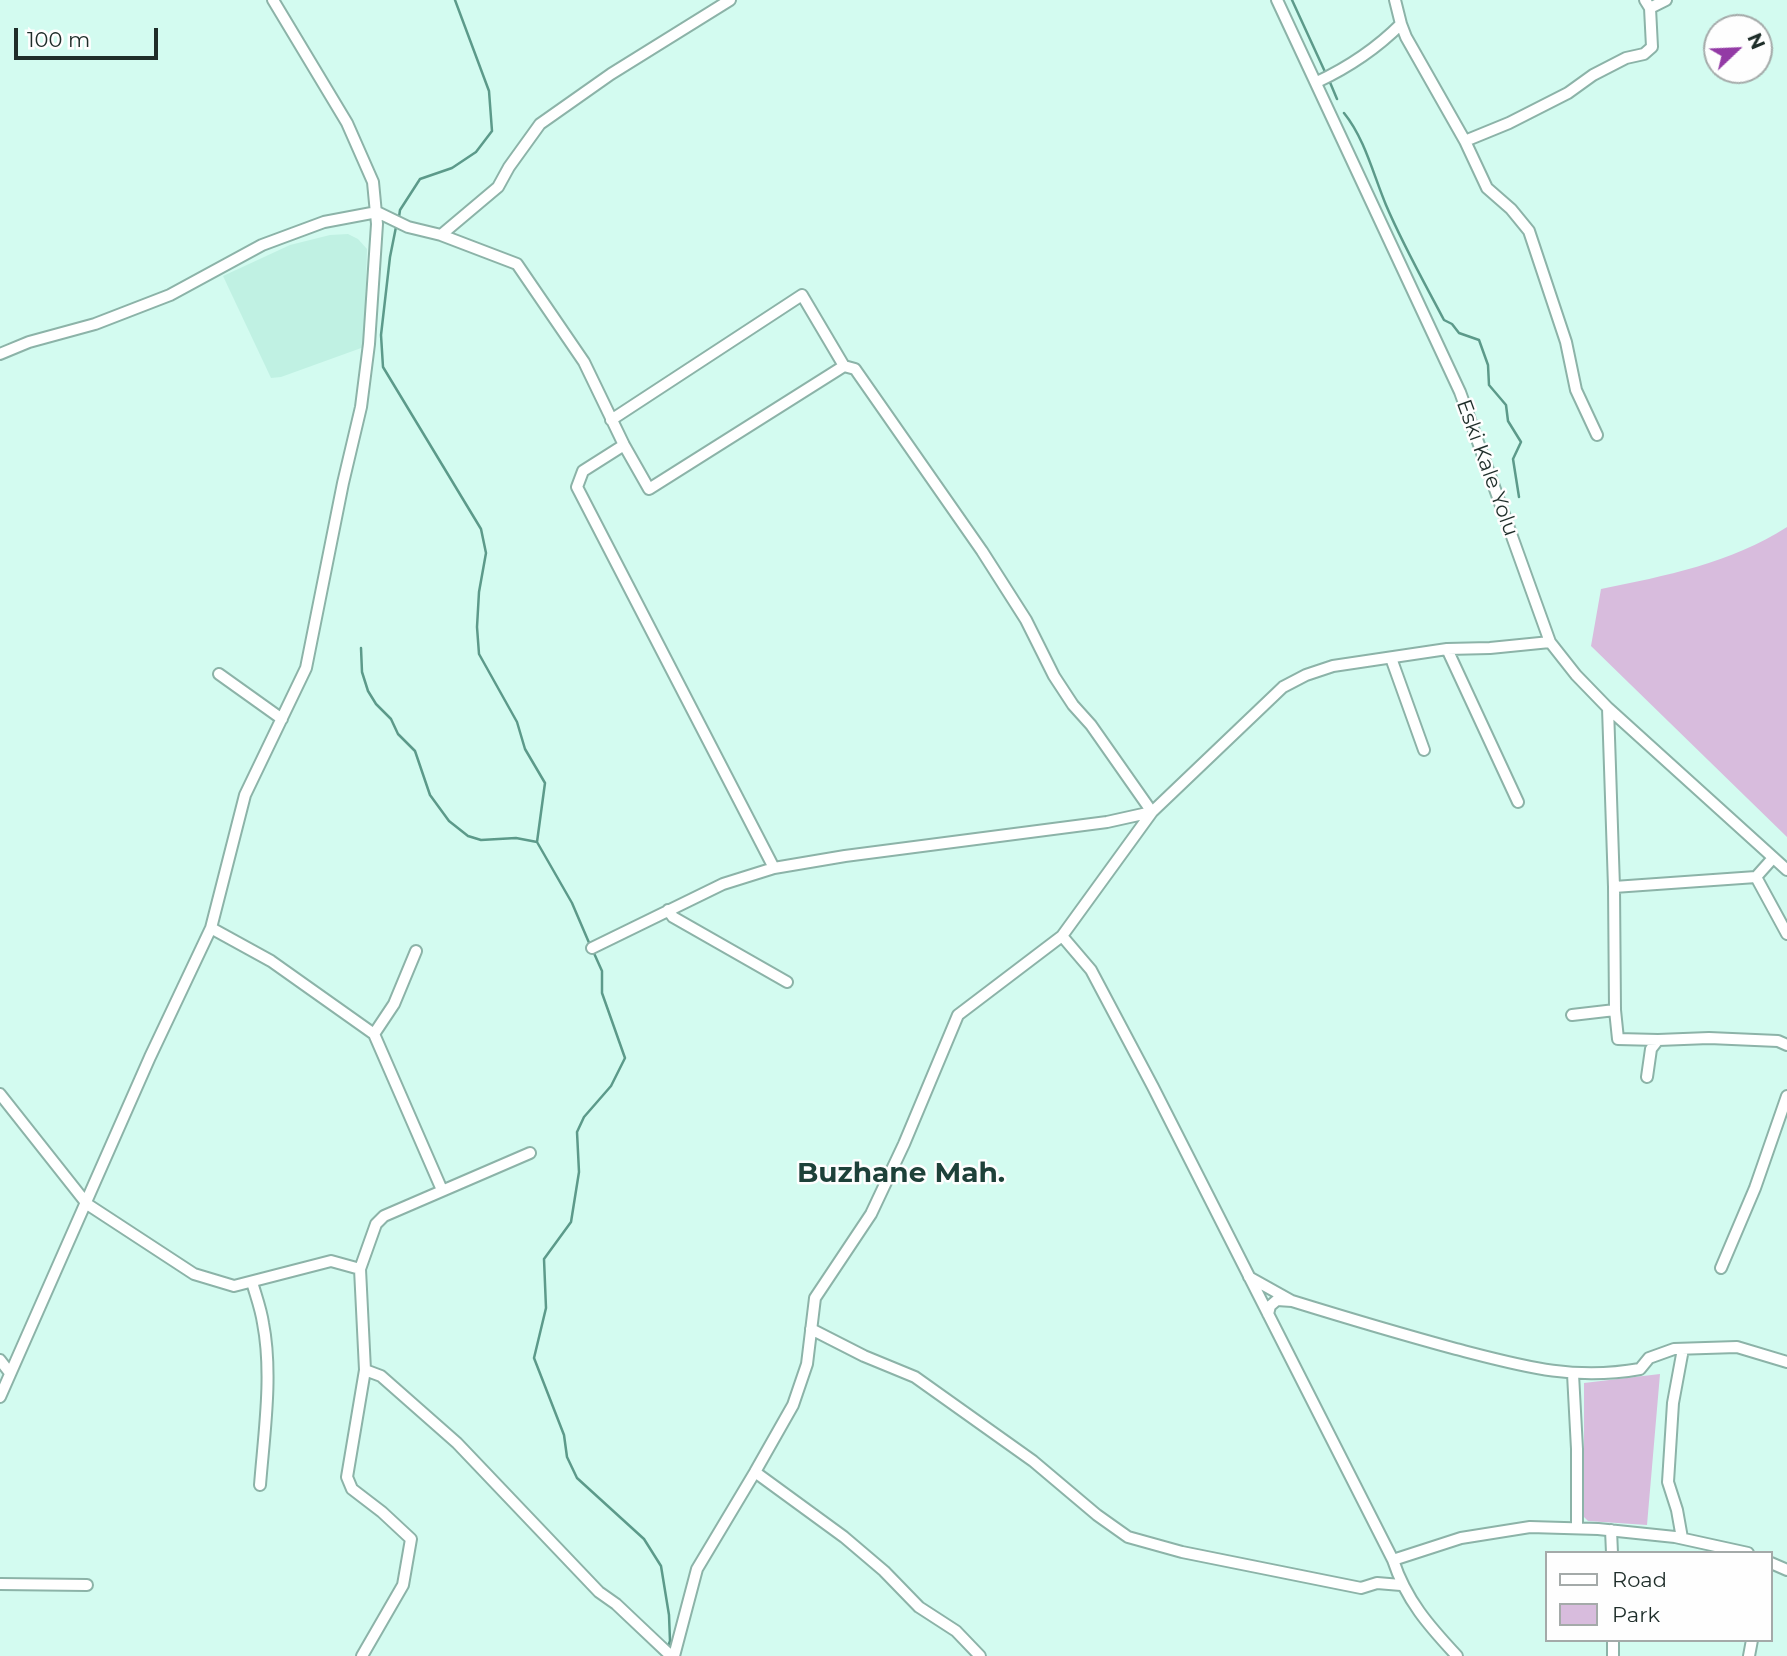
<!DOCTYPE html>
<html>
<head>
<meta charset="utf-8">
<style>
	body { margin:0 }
	#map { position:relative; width:1787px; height:1656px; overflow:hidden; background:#d3fbf0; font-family:Montserrat,sans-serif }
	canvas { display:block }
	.legend { position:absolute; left:1545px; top:1551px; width:228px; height:91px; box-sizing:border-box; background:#fefefe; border:2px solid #a4aaa9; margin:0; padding:9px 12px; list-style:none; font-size:21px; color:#1e2d29 }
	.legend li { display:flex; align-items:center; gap:14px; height:35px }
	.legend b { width:35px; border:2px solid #a4aaa9 }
	.north { position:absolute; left:1703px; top:14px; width:70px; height:70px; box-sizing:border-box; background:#fefefe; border:2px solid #a4aaa9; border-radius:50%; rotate:67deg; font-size:19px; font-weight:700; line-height:28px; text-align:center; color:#1e2d29 }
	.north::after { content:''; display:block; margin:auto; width:24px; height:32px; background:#933aa5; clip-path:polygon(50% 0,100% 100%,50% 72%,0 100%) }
	.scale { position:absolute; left:14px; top:28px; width:144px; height:32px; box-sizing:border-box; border:4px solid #1e2d29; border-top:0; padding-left:9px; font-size:21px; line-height:24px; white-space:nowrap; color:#1e2d29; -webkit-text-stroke:5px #fefefe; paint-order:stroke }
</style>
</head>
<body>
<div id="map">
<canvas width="1787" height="1656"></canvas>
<ul class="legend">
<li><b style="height:9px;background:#fff"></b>Road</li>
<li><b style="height:19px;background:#d8bcdd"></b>Park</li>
</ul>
<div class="north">N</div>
<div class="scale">100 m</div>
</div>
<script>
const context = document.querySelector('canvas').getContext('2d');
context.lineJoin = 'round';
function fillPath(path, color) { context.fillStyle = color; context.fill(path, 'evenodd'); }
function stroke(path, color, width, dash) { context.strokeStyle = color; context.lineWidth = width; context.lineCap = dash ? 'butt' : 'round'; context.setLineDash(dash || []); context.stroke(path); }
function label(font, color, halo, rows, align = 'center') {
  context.font = font + ' Montserrat,sans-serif'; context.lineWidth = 5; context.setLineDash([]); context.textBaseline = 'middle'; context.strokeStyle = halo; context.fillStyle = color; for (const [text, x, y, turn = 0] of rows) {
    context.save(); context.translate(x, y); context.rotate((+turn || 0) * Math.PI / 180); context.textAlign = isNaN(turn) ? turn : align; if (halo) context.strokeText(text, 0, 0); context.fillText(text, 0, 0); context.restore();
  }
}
fillPath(new Path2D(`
	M348 234 358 239 367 249 364 347 281 377 271 378 223 276 290 245 330 235Z`), '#c0f1e3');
fillPath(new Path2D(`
	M1787 527V837L1591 646 1601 589C1665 576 1731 563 1787 527Z
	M1660 1374 1647 1525 1588 1521 1584 1517V1383Z`), '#d8bcdd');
stroke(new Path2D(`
	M1292 0 1326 74
	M1329 80 1337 99
	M1344 113C1365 139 1373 174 1386 205 1403 245 1424 282 1444 320L1452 324 1459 333 1479 340 1488 365 1489 385 1506 405 1508 421 1521 442 1513 459 1519 497
	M399 217 400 210 420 179 452 168 476 152 492 131 489 91 455 0
	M396 227 390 257 381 335 383 367 481 529 486 553 479 592 477 627 479 654 517 722 525 749 545 783 537 842 572 903 590 945
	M361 648 362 672 368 691 376 704 391 719 398 734 415 751 430 795 449 821 468 836 481 840 516 838 537 842
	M593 951 602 971V993L625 1058 611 1086 584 1117 577 1132 579 1172 571 1222 544 1259 546 1308 534 1358 564 1435 567 1457 577 1478 644 1539 661 1566 669 1615 670 1641 667 1649`), '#5c9a8a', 2.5);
const minor = new Path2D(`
	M1277 0 1460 392 1550 642 1576 675 1608 708 1787 870
	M1650 8 1666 0
	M1401 24 1406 37 1465 141 1487 188 1511 209 1529 231 1566 342 1576 390 1597 435
	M1317 82C1349 67 1376 49 1401 24L1395 0
	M1465 141 1509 123 1568 93 1593 75 1626 58 1644 54 1652 47 1650 8 1645 0
	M441 235 517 264 584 362 624 445 649 489 844 366 855 369 982 551 1026 620 1054 676 1073 705 1091 725 1152 812 1107 822 845 856 774 868 723 884 592 948
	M0 354 29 342 95 324 170 295 262 245 324 222 377 212 408 227 441 235 498 187 509 167 540 124 611 74 730 0
	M611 420 802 295 844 366
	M624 445 583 471 577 487 774 868
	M1447 649 1518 802
	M1391 658 1424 750
	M219 674 282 719
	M1608 708 1614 887 1615 1010
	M1756 877 1787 934
	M1614 887 1756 877 1773 858
	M668 910 673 917 787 982
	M211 928 271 961 374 1034 442 1190
	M1062 936 1091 970 1153 1087 1393 1560C1406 1600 1429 1626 1457 1656
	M1572 1015 1615 1010 1618 1039 1658 1040
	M374 1034 394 1004 416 951
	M1647 1077 1651 1049 1658 1040 1709 1038 1778 1041 1787 1045
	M0 1094 87 1204 194 1274 234 1286 331 1261 360 1269
	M1721 1268 1755 1188 1787 1096
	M1249 1277 1292 1301 1277 1300 1270 1306 1268 1314
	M252 1282C256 1296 261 1309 263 1323 273 1374 264 1434 260 1485
	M1292 1301C1347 1318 1401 1334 1456 1349 1522 1366 1572 1381 1640 1369L1649 1358 1674 1349 1737 1347 1787 1362
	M811 1329 864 1356 915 1377 1033 1461 1097 1515 1128 1537 1182 1552 1361 1588 1377 1583 1401 1585
	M0 1360 10 1373
	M365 1370 381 1376 457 1443 599 1592 616 1604 671 1656
	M1573 1374 1577 1449V1528
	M0 1397 150 1057 211 928 245 795 306 668 343 483 361 407 369 344 377 224 373 182 347 123 273 0
	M755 1472 844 1537 884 1571 919 1607 956 1631 980 1656
	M1611 1530 1612 1553
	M1682 1538 1677 1510 1668 1482 1673 1403 1683 1349
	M1393 1560 1461 1538 1530 1527 1598 1529 1675 1537 1748 1553
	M1771 1563 1787 1570
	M0 1584 87 1585
	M1613 1640V1656
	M362 1656 403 1585 411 1539 382 1512 352 1489 347 1477 365 1370 360 1269 376 1224 384 1216 530 1153
	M674 1656 697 1569 755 1472 793 1405 807 1364 815 1298 871 1214 904 1144 958 1015 1062 936 1152 812 1283 687 1306 675 1333 666 1447 649 1490 648 1550 642
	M1749 1656 1752 1640`);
stroke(minor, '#8cb3a8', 14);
stroke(minor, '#fff', 10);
label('21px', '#1e2d29', '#fefefe', [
	["Eski Kale Yolu",1487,468,70]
]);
label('bold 28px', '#1d4139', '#fefefe', [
	["Buzhane Mah.",901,1174]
]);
</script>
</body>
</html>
